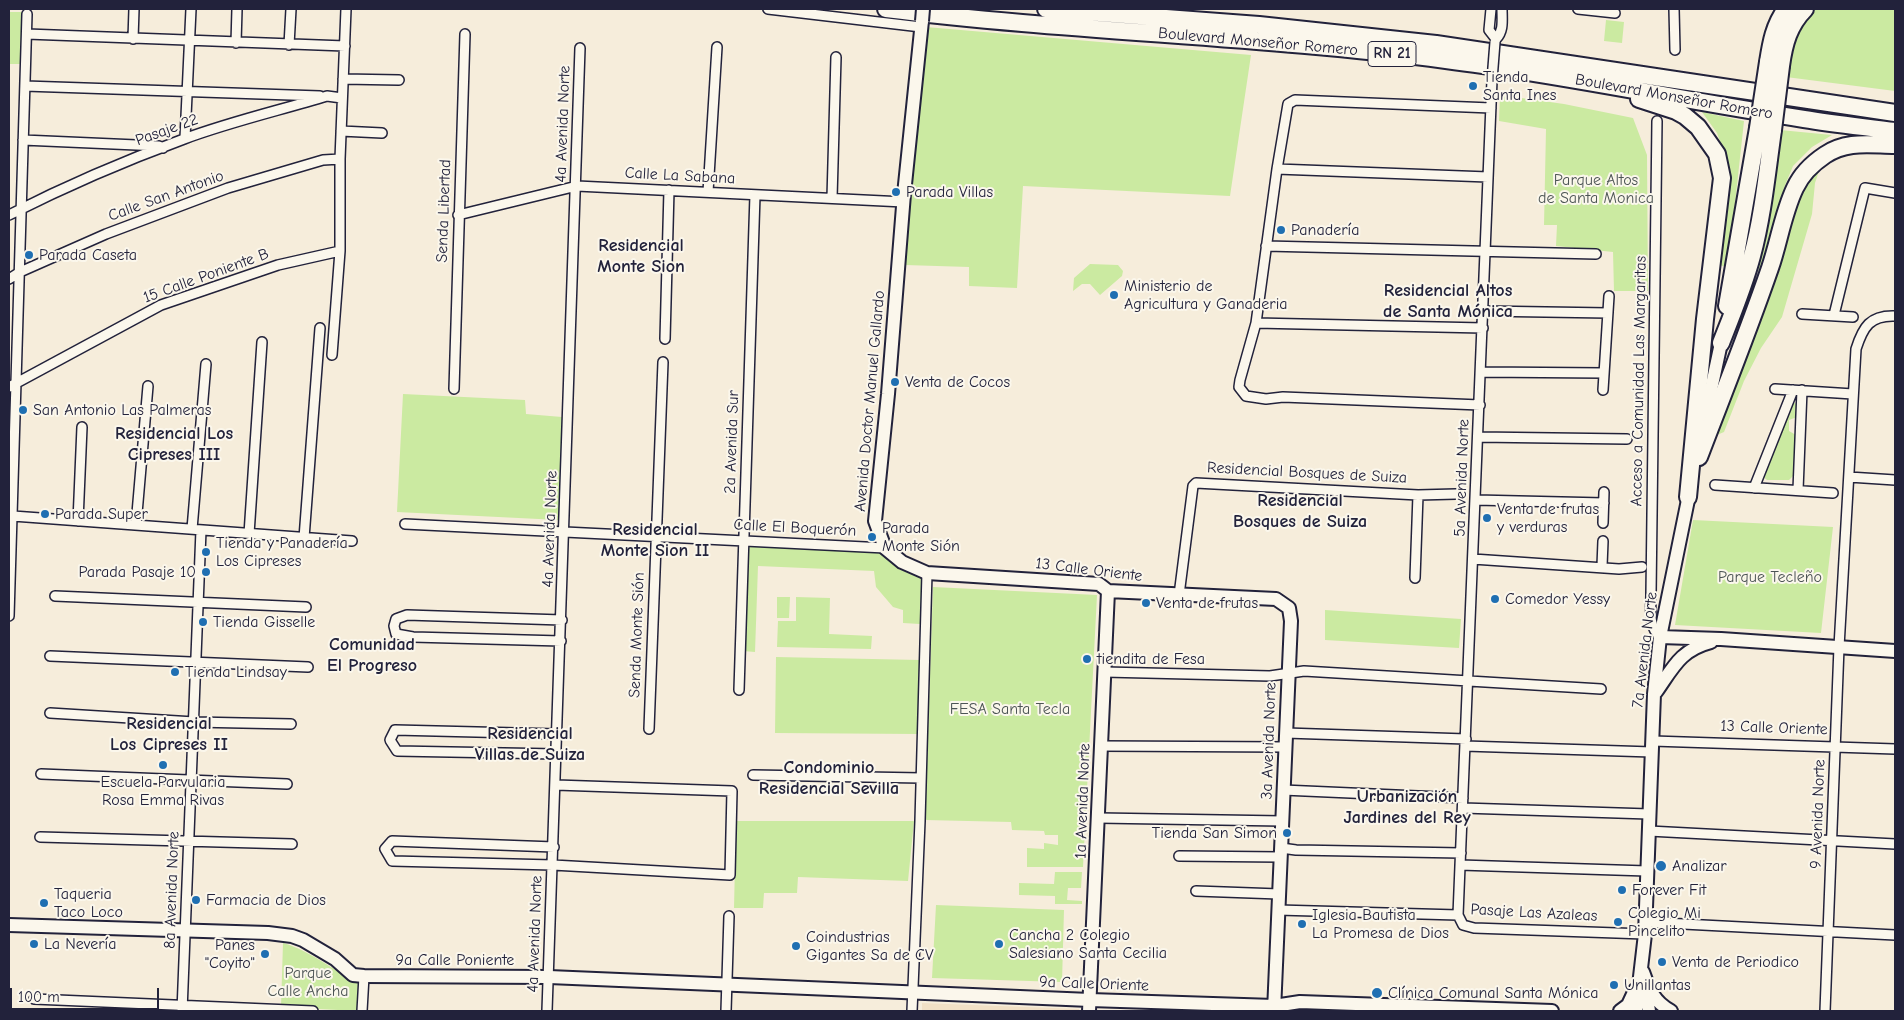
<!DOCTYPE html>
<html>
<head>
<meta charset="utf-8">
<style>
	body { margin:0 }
	#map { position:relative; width:1904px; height:1020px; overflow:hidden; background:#f6eddb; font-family:"Comic Neue",sans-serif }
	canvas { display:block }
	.frame { position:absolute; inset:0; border:10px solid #22223b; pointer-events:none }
	.scale { position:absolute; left:10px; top:988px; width:149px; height:22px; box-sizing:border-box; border:2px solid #22223b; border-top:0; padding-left:6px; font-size:15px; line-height:18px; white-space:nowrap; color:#22223b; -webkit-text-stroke:4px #fbf7ec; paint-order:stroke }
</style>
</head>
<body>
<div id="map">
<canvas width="1904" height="1020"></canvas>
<div class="frame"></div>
<div class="scale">100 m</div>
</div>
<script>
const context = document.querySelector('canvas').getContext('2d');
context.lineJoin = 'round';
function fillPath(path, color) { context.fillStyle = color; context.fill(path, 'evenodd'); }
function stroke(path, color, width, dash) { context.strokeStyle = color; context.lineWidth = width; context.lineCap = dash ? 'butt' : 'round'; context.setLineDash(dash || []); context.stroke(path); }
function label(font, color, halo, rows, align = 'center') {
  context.font = font + ' "Comic Neue",sans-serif'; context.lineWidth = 4; context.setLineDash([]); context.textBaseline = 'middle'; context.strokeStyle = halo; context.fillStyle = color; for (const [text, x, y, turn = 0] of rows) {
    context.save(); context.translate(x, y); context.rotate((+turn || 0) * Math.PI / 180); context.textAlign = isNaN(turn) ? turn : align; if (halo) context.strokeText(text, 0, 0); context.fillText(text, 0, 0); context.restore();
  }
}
fillPath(new Path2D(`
	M922 1003 1079 1009V1011H922Z`), '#f1e0c6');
fillPath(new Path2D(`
	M1815 9H1895V91L1786 77C1791 49 1794 30 1815 9Z
	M9 12H23L21 64H9Z
	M1606 20 1624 22 1622 43 1604 41Z
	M926 27 1251 55 1230 196 1023 186 1017 288 969 286V267L905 265Z
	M1500 95 1564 104 1633 118 1647 155 1648 291H1614L1613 252 1556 246 1557 225H1544L1546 129 1499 121Z
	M1702 112 1744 121 1728 268 1720 265 1729 179 1727 161 1717 133Z
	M1780 130 1832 135 1812 147 1793 166 1784 188 1757 279Z
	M1820 168 1815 183 1812 214 1782 317 1761 348 1744 381 1724 432 1712 437 1803 186Z
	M1090 264 1118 265 1123 271 1122 276 1100 295 1090 284H1082L1073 291 1074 278Z
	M403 394 525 400 526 414 562 417 559 520 397 512Z
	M1792 402 1797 404V417L1789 420V431L1796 435 1794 475 1789 480H1767L1762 476Z
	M1693 520 1833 527 1821 633 1675 625Z
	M748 545 882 552 899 569 923 579 920 624 903 623V610L893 607 876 587 874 571 758 566 755 652 743 651Z
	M933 587 1097 595 1083 867H1027V848L1044 849V843L1058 845V835H1045L1044 831 1012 830 1011 822 925 820Z
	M777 597H790L789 618H777Z
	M796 597 830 598 829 634 872 636 871 649 777 647 778 621H796Z
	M1325 610 1461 619 1459 648 1325 640Z
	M776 657 920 660 918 734 775 733Z
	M736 821H914L908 881 798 877 797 893H764L763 908H734Z
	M1055 872H1082L1081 888H1068L1067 900 1082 901V904H1055V896L1019 895V883L1054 884Z
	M936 905 1064 910 1062 982 932 978Z
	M283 943C311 951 332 970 358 982L357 1011 281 1007Z`), '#cbeaa1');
const street = new Path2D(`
	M768 9 921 27
	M1491 9 1489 30 1496 39
	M1578 9 1615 13
	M1674 9 1675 50
	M27 34 345 46
	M133 39 134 9
	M1496 39C1504 31 1502 20 1502 9
	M236 43 237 9
	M289 45 291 9
	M343 79 399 80
	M1492 80 1458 915 1463 925 1474 928 1645 934
	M25 86 320 96
	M1657 121 1651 594C1651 609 1648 626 1660 637
	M341 131 382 133
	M185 138 191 9
	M23 140 159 146 163 148
	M1277 169 1488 177
	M708 192 717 47
	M832 198 836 57
	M9 215C66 186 124 161 184 139 229 122 281 110 327 96L342 98
	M458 215 577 186 904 202
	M1266 246 1596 254
	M9 279 20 272 106 234 228 188 323 160 340 159
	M1483 311 1608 313
	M1802 314 1853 317
	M1834 315 1865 188 1895 193
	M1256 323 1483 328
	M665 339 669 190
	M332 355 340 251V159L346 9
	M1481 372 1604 373
	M9 387 161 305 278 265 340 251
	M454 389 465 34
	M1775 389 1853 394
	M1603 390 1609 296
	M1480 405 1283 397 1266 399 1246 396 1239 387 1240 380 1256 323 1277 169 1288 104 1295 100 1491 108
	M1478 437 1627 439
	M1849 477 1895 480
	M1715 485 1833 493
	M1754 488 1793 390
	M1798 490 1802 390
	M1476 500 1604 503
	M13 516 352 541
	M78 521 82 427
	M1603 523 1604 492
	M405 524 885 548
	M136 525 148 386
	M192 529 206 364
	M249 534 262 342
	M304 538 320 328
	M1473 559 1619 569 1642 567
	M1602 566 1603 541
	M1415 578 1418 495
	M1179 595 1193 486 1196 483 1418 495 1456 494
	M55 596 306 607
	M9 616 27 14
	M561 641 413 637 396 634 394 626 396 619 407 615 562 620
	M50 656 308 667
	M1105 672 1270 676 1304 671 1601 689
	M739 690 755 195
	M50 713 194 722 291 724
	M649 729 663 362
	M1286 733 1466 739
	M1653 741 1895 749
	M1101 746 1285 747
	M1465 746 1652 752
	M557 754 397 751 390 740 395 730 558 734
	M41 774 287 784
	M753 775 921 778
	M1283 790 1463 798
	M1463 808 1649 814
	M1099 818 1282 821
	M1649 831 1895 844
	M40 837 292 844
	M554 847 392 841 385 849 392 861 553 865 730 875 732 791 556 785
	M1281 848 1296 850 1461 853
	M1179 856 1280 857
	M1460 865 1647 871
	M1196 891 1279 894
	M1278 910 1458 915
	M1645 922 1895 935
	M34 999 313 1011
	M182 1011 201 530
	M362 1011 364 976
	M547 1011 580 48
	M726 1011 729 916
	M912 1011 920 821 927 573
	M1825 1011 1839 647 1856 349C1863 327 1870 315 1895 316`);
const secondary = new Path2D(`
	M922 21 904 194 888 394 875 521 885 548 902 562 927 573 1099 584 1108 591 1276 599 1289 608 1291 621 1274 1011
	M1701 436 1721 343
	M1660 637 1721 639 1895 651
	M1656 692C1673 668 1680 650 1711 642
	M9 925 268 933 292 936 303 940 335 959 353 975 364 976 549 977 1090 1000 1274 1006 1300 1002 1552 1011
	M1643 972C1649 989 1654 1002 1671 1011
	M1645 986 1649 1011
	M1089 1011 1108 591
	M1620 1011 1628 1005 1635 990
	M1636 1011 1645 934 1654 694 1660 637 1690 490`);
const highway = new Path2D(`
	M886 9C1072 32 1260 36 1446 60 1566 75 1684 101 1804 119 1834 124 1865 127 1895 131
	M1046 9 1259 25 1436 44 1895 113
	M1768 62C1771 43 1774 25 1786 9
	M1781 66C1784 44 1789 25 1805 9
	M1639 99 1676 111 1685 116 1698 127 1717 154 1722 178 1705 319 1688 497
	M1727 306 1758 128
	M1721 343C1732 315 1744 286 1752 256 1763 215 1767 172 1773 130
	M1699 457C1723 394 1748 332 1770 268 1779 242 1783 213 1795 188 1801 175 1813 163 1825 155 1847 140 1871 145 1895 145`);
stroke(street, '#22223b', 12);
stroke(secondary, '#22223b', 16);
stroke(highway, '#22223b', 20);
stroke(street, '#fbf7ec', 9);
stroke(secondary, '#fbf7ec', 12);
stroke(highway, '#fbf7ec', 16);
const streetBridge = new Path2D(`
	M1492 80 1495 42`);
const secondaryBridge = new Path2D(`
	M922 21 923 9`);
const highwayBridge = new Path2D(`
	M1758 128 1768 62
	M1773 130 1781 66`);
stroke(streetBridge, '#22223b', 12, []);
stroke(secondaryBridge, '#22223b', 16, []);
stroke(highwayBridge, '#22223b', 20, []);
stroke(streetBridge, '#fbf7ec', 9);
stroke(secondaryBridge, '#fbf7ec', 12);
stroke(highwayBridge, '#fbf7ec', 16);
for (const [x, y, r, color] of [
	[1473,86,5,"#1f6fb2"],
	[896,192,5,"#1f6fb2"],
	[1281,230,5,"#1f6fb2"],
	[29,255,5,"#1f6fb2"],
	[1114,295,5,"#1f6fb2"],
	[895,382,5,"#1f6fb2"],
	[23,410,5,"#1f6fb2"],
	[45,514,5,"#1f6fb2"],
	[1487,518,5,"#1f6fb2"],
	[872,537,5,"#1f6fb2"],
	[206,552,5,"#1f6fb2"],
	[206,572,5,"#1f6fb2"],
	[1495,599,5,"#1f6fb2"],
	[1146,603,5,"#1f6fb2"],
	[203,622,5,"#1f6fb2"],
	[1087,659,5,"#1f6fb2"],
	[175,672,5,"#1f6fb2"],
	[163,765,5,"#1f6fb2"],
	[1287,833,5,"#1f6fb2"],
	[1661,866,6,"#1f6fb2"],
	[1622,890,5,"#1f6fb2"],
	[196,900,5,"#1f6fb2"],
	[44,903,5,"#1f6fb2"],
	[1618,922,5,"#1f6fb2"],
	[1302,924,5,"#1f6fb2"],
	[34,944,5,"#1f6fb2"],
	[999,944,5,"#1f6fb2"],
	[796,946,5,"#1f6fb2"],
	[265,954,5,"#1f6fb2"],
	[1662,962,5,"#1f6fb2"],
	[1614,985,5,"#1f6fb2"],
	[1377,993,6,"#1f6fb2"]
]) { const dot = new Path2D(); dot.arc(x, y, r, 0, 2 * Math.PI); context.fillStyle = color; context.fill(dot); stroke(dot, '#fbf7ec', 2); }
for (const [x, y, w] of [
	[1392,54,48]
]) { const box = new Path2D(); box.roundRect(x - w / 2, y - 12.5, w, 25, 4); context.fillStyle = '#fbf7ec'; context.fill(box); stroke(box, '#22223b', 1); }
label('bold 15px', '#22223b', null, [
	["RN 21",1392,54]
]);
label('16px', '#22223b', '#fbf7ec', [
	["Boulevard Monseñor Romero",1258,42,5],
	["Boulevard Monseñor Romero",1674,97,10],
	["4a Avenida Norte",563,124,-88],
	["Pasaje 22",167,130,-20],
	["Calle La Sabana",680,176,3],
	["Calle San Antonio",166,196,-20],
	["Senda Libertad",444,211,-88],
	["15 Calle Poniente B",206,276,-20],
	["Acceso a Comunidad Las Margaritas",1639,381,-89],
	["Avenida Doctor Manuel Gallardo",870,401,-85],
	["2a Avenida Sur",732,442,-88],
	["Residencial Bosques de Suiza",1307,473,3],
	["5a Avenida Norte",1462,478,-88],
	["Calle El Boquerón",795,528,3],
	["4a Avenida Norte",550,529,-88],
	["13 Calle Oriente",1089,570,7],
	["Senda Monte Sión",637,635,-88],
	["7a Avenida Norte",1645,650,-83],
	["13 Calle Oriente",1774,728,2],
	["3a Avenida Norte",1269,741,-88],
	["1a Avenida Norte",1083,801,-88],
	["9 Avenida Norte",1818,814,-88],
	["8a Avenida Norte",172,890,-88],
	["Pasaje Las Azaleas",1534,913,3],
	["4a Avenida Norte",535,934,-88],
	["9a Calle Poniente",455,960],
	["9a Calle Oriente",1094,984,2]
]);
label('16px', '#22223b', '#fbf7ec', [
	["Tienda",1483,77],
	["Santa Ines",1483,95],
	["Parada Villas",906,192],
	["Panadería",1291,230],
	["Parada Caseta",39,255],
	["Ministerio de",1124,286],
	["Agricultura y Ganaderia",1124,304],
	["Venta de Cocos",905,382],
	["San Antonio Las Palmeras",33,410],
	["Venta de frutas",1497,509],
	["y verduras",1497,527],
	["Parada Super",55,514],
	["Parada",882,528],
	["Monte Sión",882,546],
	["Tienda y Panadería",216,543],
	["Los Cipreses",216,561],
	["Parada Pasaje 10",196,572,"right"],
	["Comedor Yessy",1505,599],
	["Venta de frutas",1156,603],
	["Tienda Gisselle",213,622],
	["tiendita de Fesa",1097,659],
	["Tienda Lindsay",185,672],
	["Escuela Parvularia",163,782,"center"],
	["Rosa Emma Rivas",163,800,"center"],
	["Tienda San Simon",1277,833,"right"],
	["Analizar",1672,866],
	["Forever Fit",1632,890],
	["Taqueria",54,894],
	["Taco Loco",54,912],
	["Farmacia de Dios",206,900],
	["Colegio Mi",1628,913],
	["Pincelito",1628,931],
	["Iglesia Bautista",1312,915],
	["La Promesa de Dios",1312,933],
	["Cancha 2 Colegio",1009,935],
	["Salesiano Santa Cecilia",1009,953],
	["Coindustrias",806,937],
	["Gigantes Sa de CV",806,955],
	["La Nevería",44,944],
	["Panes",255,945,"right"],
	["\"Coyito\"",255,963,"right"],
	["Venta de Periodico",1672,962],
	["Unillantas",1624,985],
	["Clínica Comunal Santa Mónica",1388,993]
], 'left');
label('16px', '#4c5454', '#fbf7ec', [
	["Parque Altos",1596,180],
	["de Santa Monica",1596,198],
	["Parque Tecleño",1770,577],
	["FESA Santa Tecla",1010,709],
	["Parque",308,973],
	["Calle Ancha",308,991]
]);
label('bold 18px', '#22223b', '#fbf7ec', [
	["Residencial",641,246],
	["Monte Sion",641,267],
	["Residencial Altos",1448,291],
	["de Santa Mónica",1448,312],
	["Residencial Los",174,434],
	["Cipreses III",174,455],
	["Residencial",1300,501],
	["Bosques de Suiza",1300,522],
	["Residencial",655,530],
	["Monte Sion II",655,551],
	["Comunidad",372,645],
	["El Progreso",372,666],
	["Residencial",169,724],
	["Los Cipreses II",169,745],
	["Residencial",530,734],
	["Villas de Suiza",530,755],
	["Condominio",829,768],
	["Residencial Sevilla",829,789],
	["Urbanización",1407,797],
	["Jardines del Rey",1407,818]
]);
</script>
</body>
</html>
